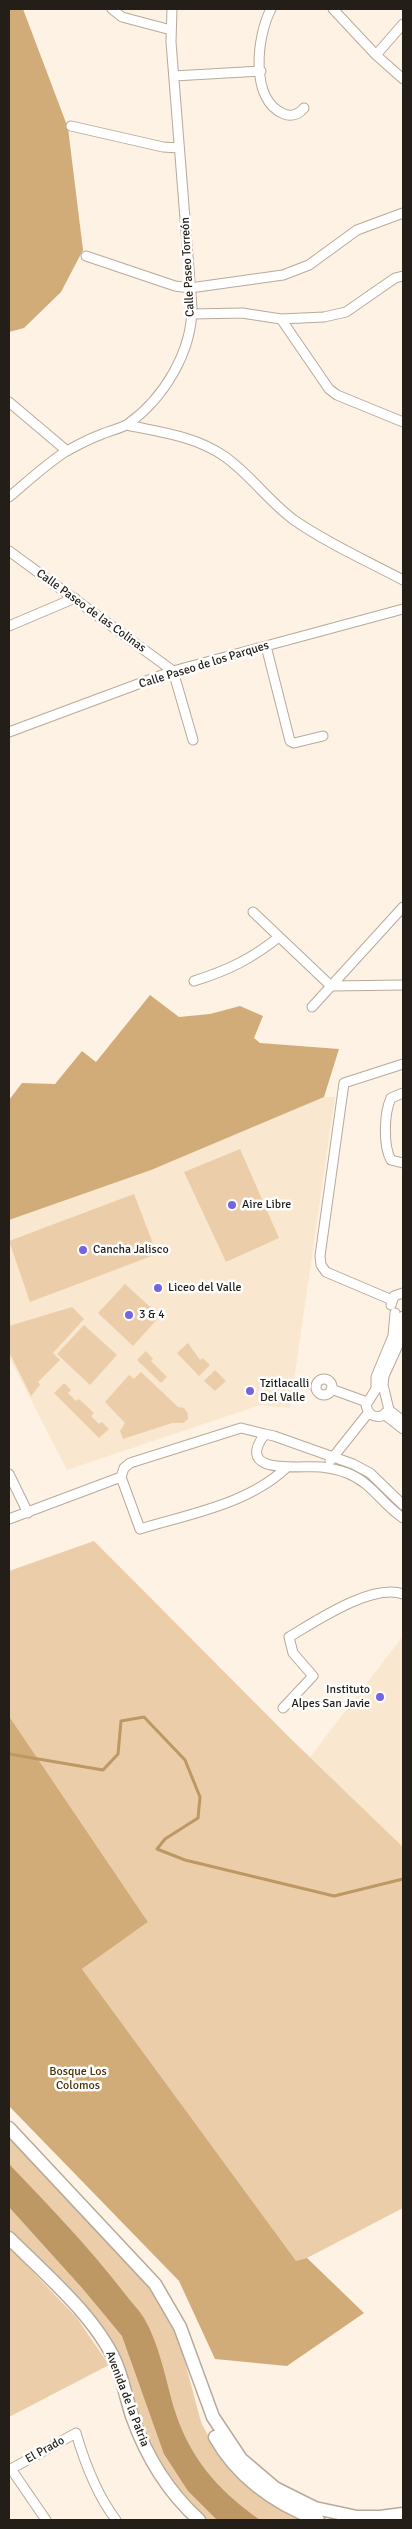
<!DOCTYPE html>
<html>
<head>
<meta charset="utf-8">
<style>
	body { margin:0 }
	#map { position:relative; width:412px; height:2529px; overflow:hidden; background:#fdf2e4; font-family:Signika,sans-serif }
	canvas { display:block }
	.frame { position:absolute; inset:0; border:10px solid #231f18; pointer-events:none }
</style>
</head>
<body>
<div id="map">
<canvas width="412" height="2529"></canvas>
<div class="frame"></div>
</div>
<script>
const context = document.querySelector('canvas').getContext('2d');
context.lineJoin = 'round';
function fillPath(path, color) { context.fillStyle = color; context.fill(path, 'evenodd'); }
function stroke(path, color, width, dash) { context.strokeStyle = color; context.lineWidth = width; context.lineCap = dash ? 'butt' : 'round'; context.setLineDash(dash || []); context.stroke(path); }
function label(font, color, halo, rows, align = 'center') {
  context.font = font + ' Signika,sans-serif'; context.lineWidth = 5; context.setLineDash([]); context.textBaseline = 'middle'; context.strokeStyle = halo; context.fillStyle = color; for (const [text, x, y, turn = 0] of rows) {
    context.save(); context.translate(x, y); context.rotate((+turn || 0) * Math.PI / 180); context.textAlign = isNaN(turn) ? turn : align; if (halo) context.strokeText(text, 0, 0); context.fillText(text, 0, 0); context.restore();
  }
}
fillPath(new Path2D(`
	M324 1097H335L290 1408 260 1405 67 1470 9 1357V1218Z
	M403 1636V1847L310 1757Z`), '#f9e7cf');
fillPath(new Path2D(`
	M240 1149 279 1238 226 1262 184 1172Z
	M134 1194 157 1254 30 1302 9 1241Z
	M125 1284 160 1316 133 1346 98 1313Z
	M72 1307 84 1319 53 1353 60 1360 38 1382 40 1385 31 1396 9 1352V1326Z
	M84 1325 117 1355 90 1385 57 1354Z
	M188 1343 200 1360 203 1358 210 1365 199 1376 177 1353Z
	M146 1351 153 1359 151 1361 167 1377 161 1383 137 1360Z
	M215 1370 226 1381 215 1391 204 1381Z
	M141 1372 178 1407 184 1408 188 1414V1419L183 1423H172L123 1439 120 1431 125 1423 105 1402 129 1375 134 1379Z
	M64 1383 71 1390 68 1393 76 1401 79 1399 94 1413 91 1416 99 1424 102 1422 109 1429 99 1438 54 1393Z
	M94 1541 291 1739 403 1847V2208L307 2258 296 2262 82 1969 148 1922 9 1716V1571Z
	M9 2139 99 2228 151 2288 177 2332 201 2422 216 2451 235 2476 263 2499 298 2520H201L149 2453 114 2351 9 2234Z
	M9 2247 77 2318 109 2365 9 2417Z`), '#ebcea9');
fillPath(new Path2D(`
	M9 9H23L68 128 83 250 61 292 24 328 9 332Z
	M150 995 179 1017 210 1014 240 1006 263 1016 254 1038 260 1043 339 1049 324 1097 151 1170 9 1220V1100L22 1083 55 1084 82 1051 96 1062Z
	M9 1716 148 1922 82 1969 296 2261 307 2258 364 2313 287 2366 215 2359 179 2281 9 2106Z`), '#d2ac78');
fillPath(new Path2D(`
	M9 2164C49 2206 90 2248 125 2294 131 2302 139 2310 144 2318 159 2344 165 2376 173 2405 188 2456 217 2490 260 2520H217L188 2491 164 2454 122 2336 83 2289 9 2207Z`), '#bd9764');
stroke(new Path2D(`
	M9 1754 103 1770 118 1754 121 1721 144 1717 185 1760 200 1797 198 1818 165 1839 157 1849 185 1860 334 1896 403 1879`), '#bd9764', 3);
const street = new Path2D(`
	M112 9 122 17 171 30
	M271 9C257 35 249 100 284 114 292 117 299 114 304 108
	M333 9 376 55 403 79
	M376 55 403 24
	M174 76 261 71
	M71 126 163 147 179 148
	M86 256 175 286 190 288 283 275 309 265 357 230 403 213
	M192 314 242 313 281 319 324 317 346 312 395 278 403 276
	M281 319 329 389 337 395 403 422
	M9 402 67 451
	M127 425C160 432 195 436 224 456 250 474 268 501 294 520 327 543 367 561 403 580
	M9 497C27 482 45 465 65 452 76 446 88 439 100 435 108 431 120 429 128 424 164 398 192 352 192 307L171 42 172 9
	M9 551 173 671 193 740
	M9 626 75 598
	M266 646 290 741 294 743 323 736
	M9 732 173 671 403 609
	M253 912 331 986 403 985
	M194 981C229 970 251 959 279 937
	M312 1007 403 907
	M403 1093 391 1098C384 1113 383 1146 391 1160L403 1163
	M392 1300 326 1272 321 1265 320 1256 344 1083 403 1064
	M391 1305 394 1296 403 1293
	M395 1313 393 1336 376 1377V1389L366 1405C368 1414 373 1418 382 1416L389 1410 383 1385 384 1376 399 1343 403 1316
	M316 1387a8 8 0 1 1 16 0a8 8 0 1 1-16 0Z
	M331 1389 367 1402
	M389 1410 403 1421
	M385 1415 403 1429
	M265 1434 241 1428 130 1463 124 1468 121 1477 140 1529C189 1514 248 1504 286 1468
	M330 1461 369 1412
	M9 1474 28 1513
	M403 1505 370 1473 353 1464 274 1436 265 1434C233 1476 301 1465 321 1467 329 1468 339 1470 347 1473 371 1482 383 1505 403 1518
	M9 1519 121 1477
	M283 1708 313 1676 293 1653 289 1637C316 1621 372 1583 403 1594
	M46 2520 11 2469 76 2433C85 2464 97 2495 116 2520`);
const primary = new Path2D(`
	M9 2128 155 2284 180 2327 213 2417 241 2459 275 2488 315 2508 357 2517H380L403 2514
	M9 2238C45 2274 94 2315 115 2361 123 2379 126 2398 132 2416 146 2456 167 2491 199 2520
	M215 2437C238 2478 274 2503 318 2520`);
stroke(street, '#b7aa9a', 11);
stroke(primary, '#b7aa9a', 15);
stroke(street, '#fff', 9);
stroke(primary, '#fff', 12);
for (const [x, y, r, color] of [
	[232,1205,5,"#7364df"],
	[83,1250,5,"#7364df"],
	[158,1288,5,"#7364df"],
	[129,1315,5,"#7364df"],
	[250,1391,5,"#7364df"],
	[380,1697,5,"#7364df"]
]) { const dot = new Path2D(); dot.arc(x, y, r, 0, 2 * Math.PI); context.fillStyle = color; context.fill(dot); stroke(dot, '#fff', 2); }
label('12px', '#231f18', '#fff', [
	["Calle Paseo Torreón",188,267,-93],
	["Calle Paseo de las Colinas",91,611,36],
	["Calle Paseo de los Parques",204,665,-17],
	["Avenida de la Patria",127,2399,69],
	["El Prado",45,2450,-29]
]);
label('12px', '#231f18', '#fff', [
	["Aire Libre",242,1205],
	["Cancha Jalisco",93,1250],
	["Liceo del Valle",168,1288],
	["3 & 4",139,1315],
	["Tzitlacalli",260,1384],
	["Del Valle",260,1398],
	["Instituto",370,1690,"right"],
	["Alpes San Javie",370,1704,"right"]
], 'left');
label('12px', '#493004', '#fff', [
	["Bosque Los",78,2072],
	["Colomos",78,2086]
]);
</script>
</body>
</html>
